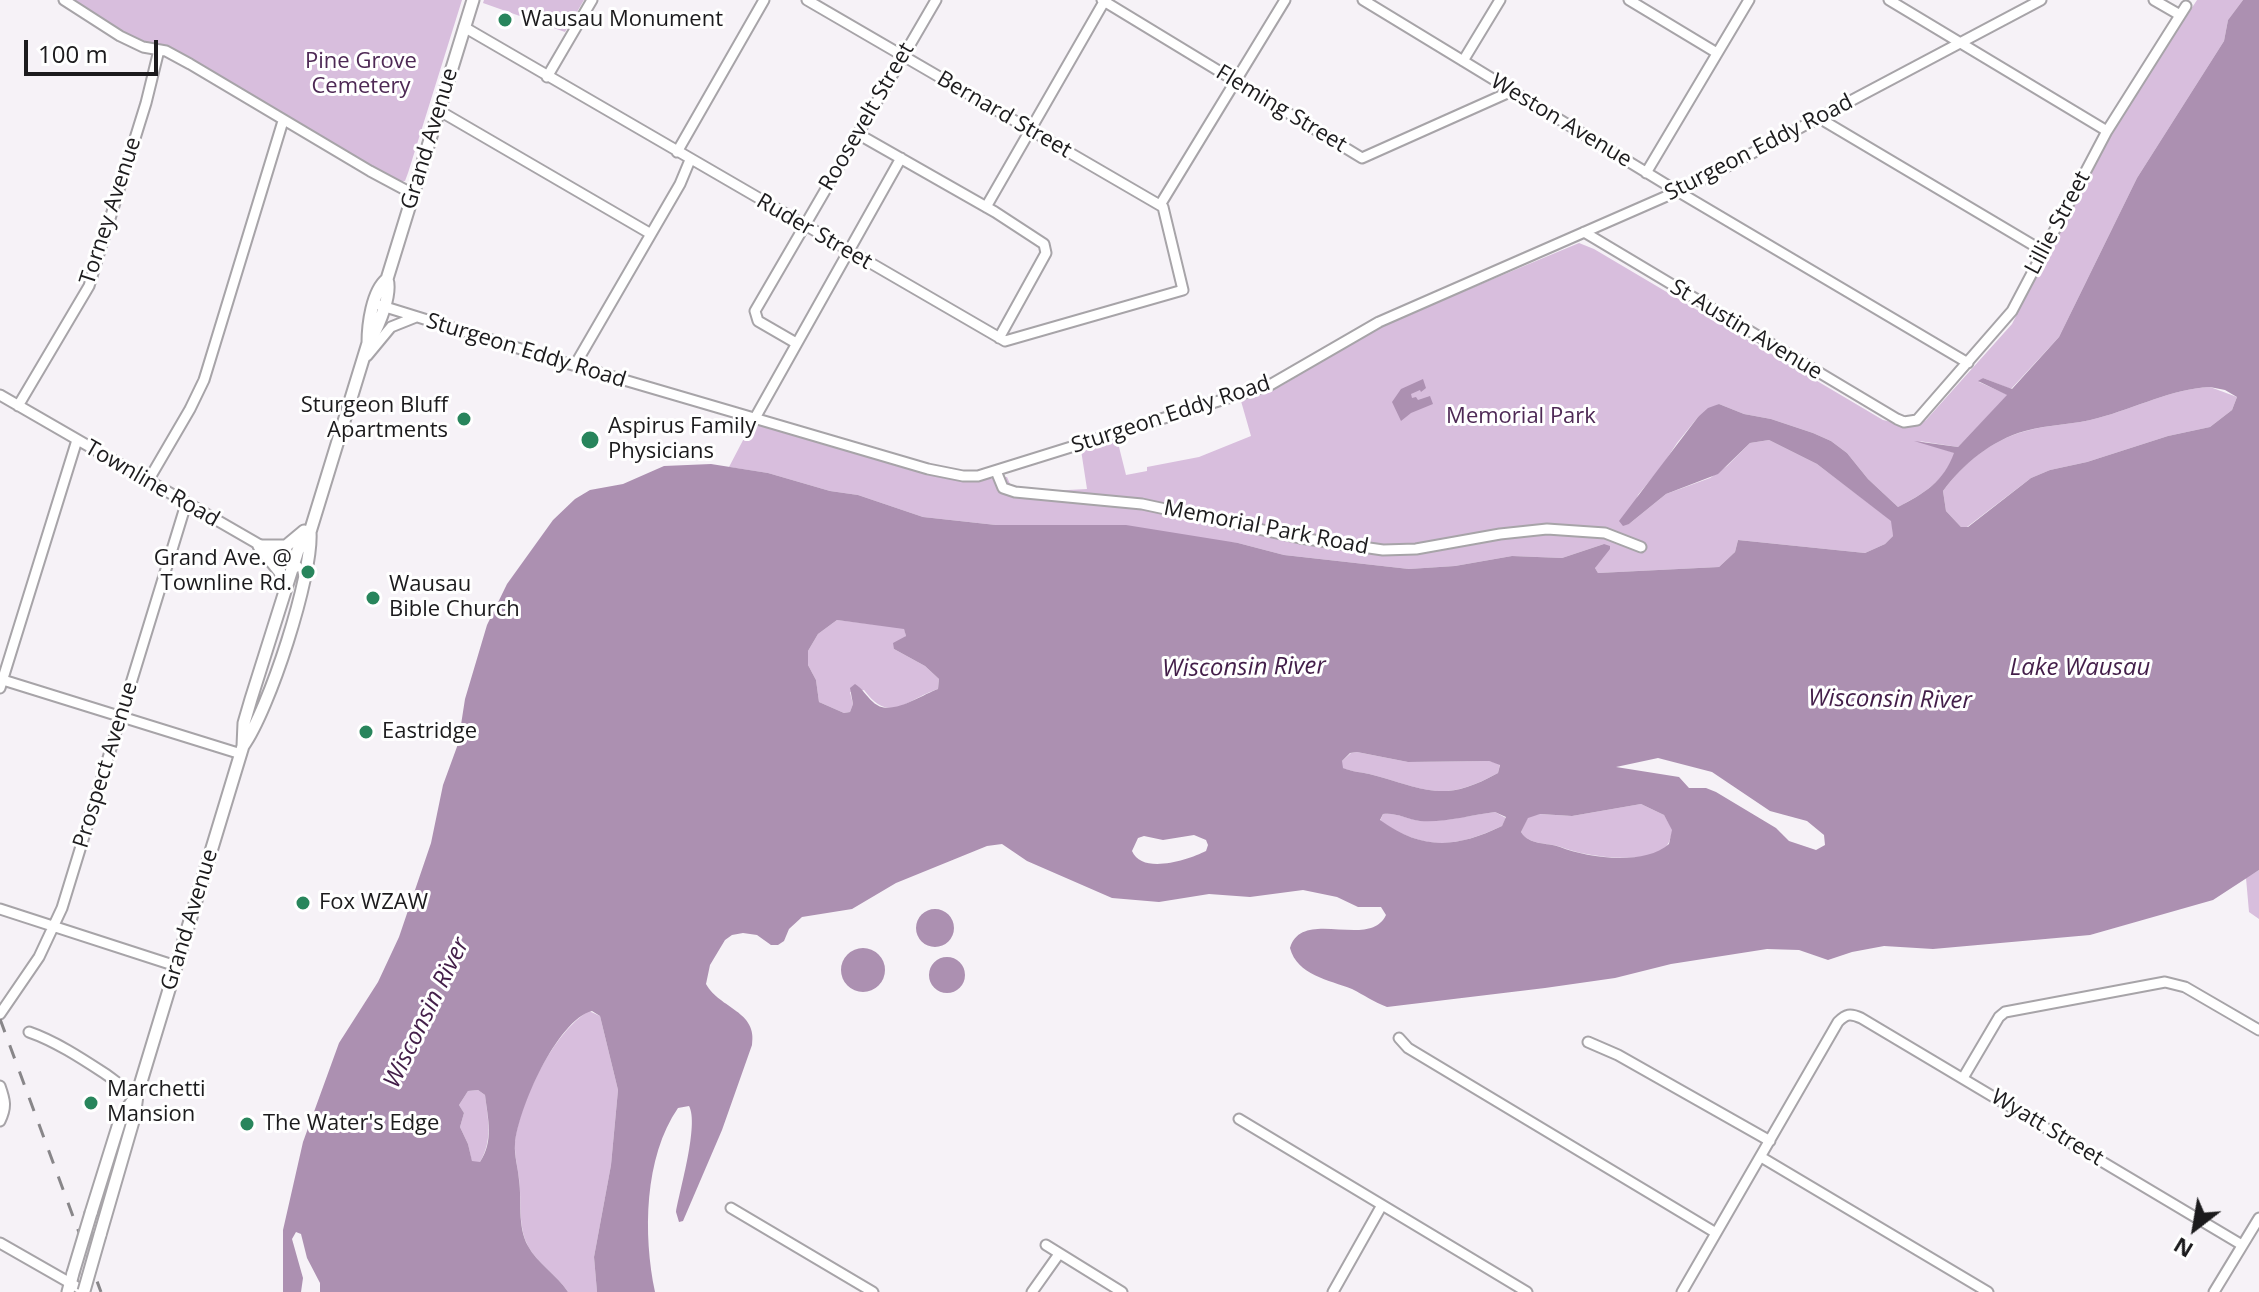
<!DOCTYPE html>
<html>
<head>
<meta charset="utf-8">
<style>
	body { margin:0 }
	#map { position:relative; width:2259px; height:1292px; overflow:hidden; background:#f6f2f7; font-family:"Open Sans",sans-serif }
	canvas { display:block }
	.north { position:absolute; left:2155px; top:1188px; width:80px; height:80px; -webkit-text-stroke:6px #fff; paint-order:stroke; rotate:211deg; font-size:22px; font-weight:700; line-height:32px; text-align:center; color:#1c1b1d }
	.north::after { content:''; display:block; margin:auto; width:28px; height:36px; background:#1c1b1d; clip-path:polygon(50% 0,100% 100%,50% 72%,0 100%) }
	.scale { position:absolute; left:24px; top:40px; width:134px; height:36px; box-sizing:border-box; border:4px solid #1c1b1d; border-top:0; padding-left:10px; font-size:24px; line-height:28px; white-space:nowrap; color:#1c1b1d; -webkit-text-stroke:6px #fff; paint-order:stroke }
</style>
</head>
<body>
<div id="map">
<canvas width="2259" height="1292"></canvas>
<div class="north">N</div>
<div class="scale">100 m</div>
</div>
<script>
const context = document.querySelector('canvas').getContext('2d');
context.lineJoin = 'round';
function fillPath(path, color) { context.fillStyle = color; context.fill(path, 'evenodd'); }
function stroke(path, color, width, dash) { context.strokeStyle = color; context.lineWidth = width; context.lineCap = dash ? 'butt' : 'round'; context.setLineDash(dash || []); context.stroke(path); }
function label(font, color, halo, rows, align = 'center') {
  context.font = font + ' "Open Sans",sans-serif'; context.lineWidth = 6; context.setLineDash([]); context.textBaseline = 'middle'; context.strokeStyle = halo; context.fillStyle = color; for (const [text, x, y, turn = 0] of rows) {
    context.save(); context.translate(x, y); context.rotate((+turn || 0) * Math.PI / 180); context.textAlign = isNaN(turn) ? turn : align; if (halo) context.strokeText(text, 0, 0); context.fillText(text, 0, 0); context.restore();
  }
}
fillPath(new Path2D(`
	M72 0H462L408 173 405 181 399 182 120 31Z
	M484 0H584L565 32 483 3Z
	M2197 0H2243L2228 20 2224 41 2137 178 2059 337 2011 389 1983 378 1979 382 2008 395 1958 447 1919 441 1955 453C1943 482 1925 493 1898 507L1868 479 1847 453 1831 441 1813 433 1771 419 1744 414 1719 404 1698 417 1677 443 1662 466 1638 495 1629 524 1666 494 1710 478 1727 466 1750 443 1769 440 1817 464 1892 521 1893 536 1885 544 1865 553 1738 540 1735 552 1719 567 1598 573 1595 568 1604 544 1562 558 1512 556 1455 566 1409 569 1284 555 1238 543 996 525 923 517 858 495 830 491 768 473 729 467 752 423 943 478 965 481 1007 477 1011 486 1049 491 1087 489 1081 450 1117 439 1126 475 1147 471V467L1199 457 1251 436 1241 401 1281 386 1376 328 1579 243 1594 249 1883 420 1914 427 1926 420 2012 324 2104 142Z
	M2210 387 2237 397 2232 410 2210 427 2168 436 2087 462 2050 470 2031 478 1967 527H1961L1946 511 1943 491C1963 464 1991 440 2026 431 2049 424 2075 425 2098 418 2136 408 2171 389 2210 387Z
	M837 620 904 628 906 636 894 649 925 666 939 679 938 689C905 700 890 725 864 690L850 692 853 704 850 712 844 713 819 702 816 680 808 665V651L818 634Z
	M1357 752 1408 762 1489 761 1500 764 1498 773C1443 803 1428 790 1373 775 1363 772 1352 772 1342 768V761L1351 753Z
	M1641 804 1664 815 1673 830C1670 839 1669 847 1660 851 1638 864 1583 856 1561 847 1547 842 1530 846 1521 832L1528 817 1539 814 1572 816Z
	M1495 812 1506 818 1502 826C1455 848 1425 851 1380 821L1383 814C1396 812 1409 820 1422 821 1446 822 1471 815 1495 812Z
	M2259 870V919L2249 912 2246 878Z
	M589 1011 600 1016 618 1090 611 1165 594 1257 597 1292H568C557 1275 537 1263 528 1246 519 1229 521 1209 520 1191 520 1175 514 1158 515 1142 520 1102 553 1032 589 1011Z
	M478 1090 485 1095C488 1119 493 1140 480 1162H472L468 1144 460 1127 464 1113 459 1105 468 1091Z`), '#d8bedd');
fillPath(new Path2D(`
	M2243 0H2259V870L2213 900 2090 935 1933 949 1884 946 1852 952 1828 960 1799 950 1767 949 1671 964 1615 978 1545 988 1387 1007C1374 1002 1364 995 1352 989 1329 980 1297 975 1290 948 1302 907 1370 950 1386 915L1381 907H1358L1337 897 1303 890 1250 897 1209 894 1159 902 1112 898 1027 861 1002 844 987 846 896 883 852 909 802 917 789 929 784 941 778 945H771L757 935 743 933 732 935 725 940 710 965 706 984C720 1009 758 1011 752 1045L722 1130 683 1221 679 1222 676 1212C680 1189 699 1124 689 1106L678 1108C644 1157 643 1235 655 1292H597L594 1257 611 1165 618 1090 600 1016 592 1011C557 1020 518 1109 515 1144 514 1155 518 1168 519 1180 522 1201 517 1226 528 1246 537 1263 557 1275 568 1292H320V1283L307 1258 301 1234 296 1232 292 1239 303 1278 301 1292H283V1230L303 1142 339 1043 378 982 399 937 431 843 443 785 458 744 465 699 487 625 507 584 553 520 575 499 590 490 623 484 664 466 711 464 768 473 830 491 858 495 923 517 996 525H1126L1238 543 1284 555 1409 569 1455 566 1512 556 1562 558 1604 544 1610 546V549L1595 568 1598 573 1719 567 1735 552 1738 540 1865 553 1885 544 1893 536 1891 521 1817 464 1769 440 1750 443 1718 474 1666 494 1629 524 1623 526 1619 521 1698 417 1708 408 1719 404 1744 414 1771 419 1813 433 1831 441 1847 453 1868 479 1898 507C1924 494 1944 481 1954 453L1914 441 1958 447 2007 395 1978 381 1983 378 2012 389 2059 337 2137 178 2224 41 2228 20ZM2210 387 2225 390 2237 397 2232 410 2210 427 2168 436 2087 462 2050 470 2031 478 1968 527H1961L1946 511 1943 491C1963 464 1992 440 2025 431 2049 424 2075 425 2098 418 2136 408 2171 389 2210 387ZM837 620 904 629 906 636 893 643 894 649 925 666 939 679 938 689C919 696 889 718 873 702 866 696 863 689 855 684L850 688 853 704 850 712 844 713 819 702 816 680 808 665V651L818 634ZM1357 752 1408 762 1489 761 1500 765 1498 773C1444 803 1428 790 1373 775 1363 772 1352 772 1343 768L1342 761 1350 753ZM1658 758 1712 772 1770 811 1807 821 1824 835 1825 845 1816 850 1789 841 1776 828 1716 792 1706 788H1689L1679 777 1616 767ZM1641 804 1664 815 1672 830 1669 844C1644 866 1588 858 1560 847 1547 842 1530 846 1521 832L1528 818 1540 814 1572 816ZM1495 812 1506 817 1502 826C1456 848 1423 851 1380 820L1383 814C1395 812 1407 819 1420 821 1444 823 1471 815 1495 812ZM1194 835 1206 840 1208 845 1206 851C1188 860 1142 875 1132 851L1138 838 1144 836 1163 840ZM478 1090 485 1095C488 1119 494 1141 480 1162L472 1161 468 1144 460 1127 464 1113 459 1105 468 1091Z
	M1423 379 1426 388 1421 392 1420 390 1411 394 1412 398 1416 397 1418 400 1430 396 1433 404 1411 413 1401 421 1392 402 1401 389Z
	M916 928a19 19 0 1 1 38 0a19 19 0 1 1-38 0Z
	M841 970a22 22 0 1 1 44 0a22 22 0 1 1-44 0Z
	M929 975a18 18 0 1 1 36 0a18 18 0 1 1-36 0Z`), '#ac90b1');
const minor = new Path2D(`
	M64 0 120 36 143 47 166 51 190 64 370 171 413 194
	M1102 0 1362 158 1512 91
	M1363 0 1667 185 1968 363
	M1629 0 1717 53
	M1889 0 2107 131
	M2154 0 2180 15
	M464 27 1005 341 1183 290 1163 207 807 0
	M1463 61 1500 0
	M547 77 592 0
	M438 110 651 234
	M1819 118 2043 251
	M858 134 995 212 1044 244 1046 253 999 338
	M677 152 764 0
	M1646 173 1749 0
	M1160 205 1285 0
	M986 207 1105 0
	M1584 232 1897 419 1904 422 1917 420 2012 311 2107 131 2186 6
	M379 305 566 363 928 469 963 476H978L1270 385 1379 322 1692 185 2041 0
	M796 343 758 321 755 311 936 0
	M367 356 391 327 416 317
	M575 365 680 184 690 160
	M0 395 298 567
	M18 406 89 286 146 103 159 50
	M755 418 901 158
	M996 471 1003 488 1015 492 1142 504 1300 538 1383 550 1416 549 1500 534 1547 529 1605 533 1641 547
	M148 481 190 409 204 380 283 121
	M3 680 241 754
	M0 688 77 440
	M0 909 176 966
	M0 1014 39 957 62 908 186 504
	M29 1032C55 1041 81 1058 104 1073 116 1081 124 1089 137 1095
	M1399 1038 1408 1048 1716 1233
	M1588 1042 1618 1055 1770 1141
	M1963 1078 1999 1017 2005 1012 2165 982 2185 987 2259 1030
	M0 1086C5 1100 7 1107 0 1121
	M1239 1119 1527 1292
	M1761 1157 1988 1292
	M731 1208 873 1292
	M0 1243 84 1291
	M1046 1245 1122 1292
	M1032 1292 1059 1254
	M1333 1292 1382 1205
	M1682 1292 1838 1022C1846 1014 1850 1013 1861 1018L2242 1245
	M2214 1292 2259 1218`);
const major = new Path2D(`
	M371 339C379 325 392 294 387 279L473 0
	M259 546H286L304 531
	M259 546 280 572 285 590
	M243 746 244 723 251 699 298 550 310 532
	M91 1213 121 1117 137 1095
	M100 1235 134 1118 137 1095 243 746C269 710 313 575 310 532L368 343C368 325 372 291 387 279
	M68 1292 73 1273`);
stroke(minor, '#a7a4a8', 13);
stroke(major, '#a7a4a8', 15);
stroke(minor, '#fff', 9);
stroke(major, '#fff', 11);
stroke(new Path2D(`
	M0 1019 101 1292`), '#888689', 3, [14, 14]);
const majorBridge = new Path2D(`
	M73 1273 91 1213
	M84 1291 100 1235`);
stroke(majorBridge, '#a7a4a8', 15, []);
stroke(majorBridge, '#fff', 11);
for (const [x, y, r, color] of [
	[505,20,8,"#28855c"],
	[464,419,8,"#28855c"],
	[590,440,10,"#28855c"],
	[308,572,8,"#28855c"],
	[373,598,8,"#28855c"],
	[366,732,8,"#28855c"],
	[303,903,8,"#28855c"],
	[91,1103,8,"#28855c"],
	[247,1124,8,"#28855c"]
]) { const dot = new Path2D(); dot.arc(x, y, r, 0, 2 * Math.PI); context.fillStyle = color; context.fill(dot); stroke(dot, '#fff', 3); }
label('22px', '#1c1b1d', '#fff', [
	["Wausau Monument",521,20],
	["Sturgeon Bluff",448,406,"right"],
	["Apartments",448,431,"right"],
	["Aspirus Family",608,427],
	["Physicians",608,452],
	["Grand Ave. @",292,559,"right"],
	["Townline Rd.",292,584,"right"],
	["Wausau",389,585],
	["Bible Church",389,610],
	["Eastridge",382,732],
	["Fox WZAW",319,903],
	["Marchetti",107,1090],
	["Mansion",107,1115],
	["The Water's Edge",263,1124]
], 'left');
label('22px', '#4e2955', '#fff', [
	["Pine Grove",361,62],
	["Cemetery",361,87],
	["Memorial Park",1521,417]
]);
label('22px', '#1c1b1d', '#fff', [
	["Fleming Street",1281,109,31],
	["Bernard Street",1004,115,30],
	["Roosevelt Street",867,117,-60],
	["Weston Avenue",1561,121,31],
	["Grand Avenue",430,139,-73],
	["Sturgeon Eddy Road",1759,148,-27],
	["Torney Avenue",111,211,-72],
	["Lillie Street",2058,223,-62],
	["Ruder Street",814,232,30],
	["St Austin Avenue",1746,330,31],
	["Sturgeon Eddy Road",526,351,17],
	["Sturgeon Eddy Road",1171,415,-18],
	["Townline Road",152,484,30],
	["Memorial Park Road",1266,528,11],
	["Prospect Avenue",106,765,-73],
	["Grand Avenue",190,920,-73],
	["Wyatt Street",2047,1128,31]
]);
label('italic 24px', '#431e49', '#fff', [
	["Wisconsin River",1244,668,-1],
	["Lake Wausau",2080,668],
	["Wisconsin River",1890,700,1],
	["Wisconsin River",427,1013,-64]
]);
</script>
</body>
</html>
